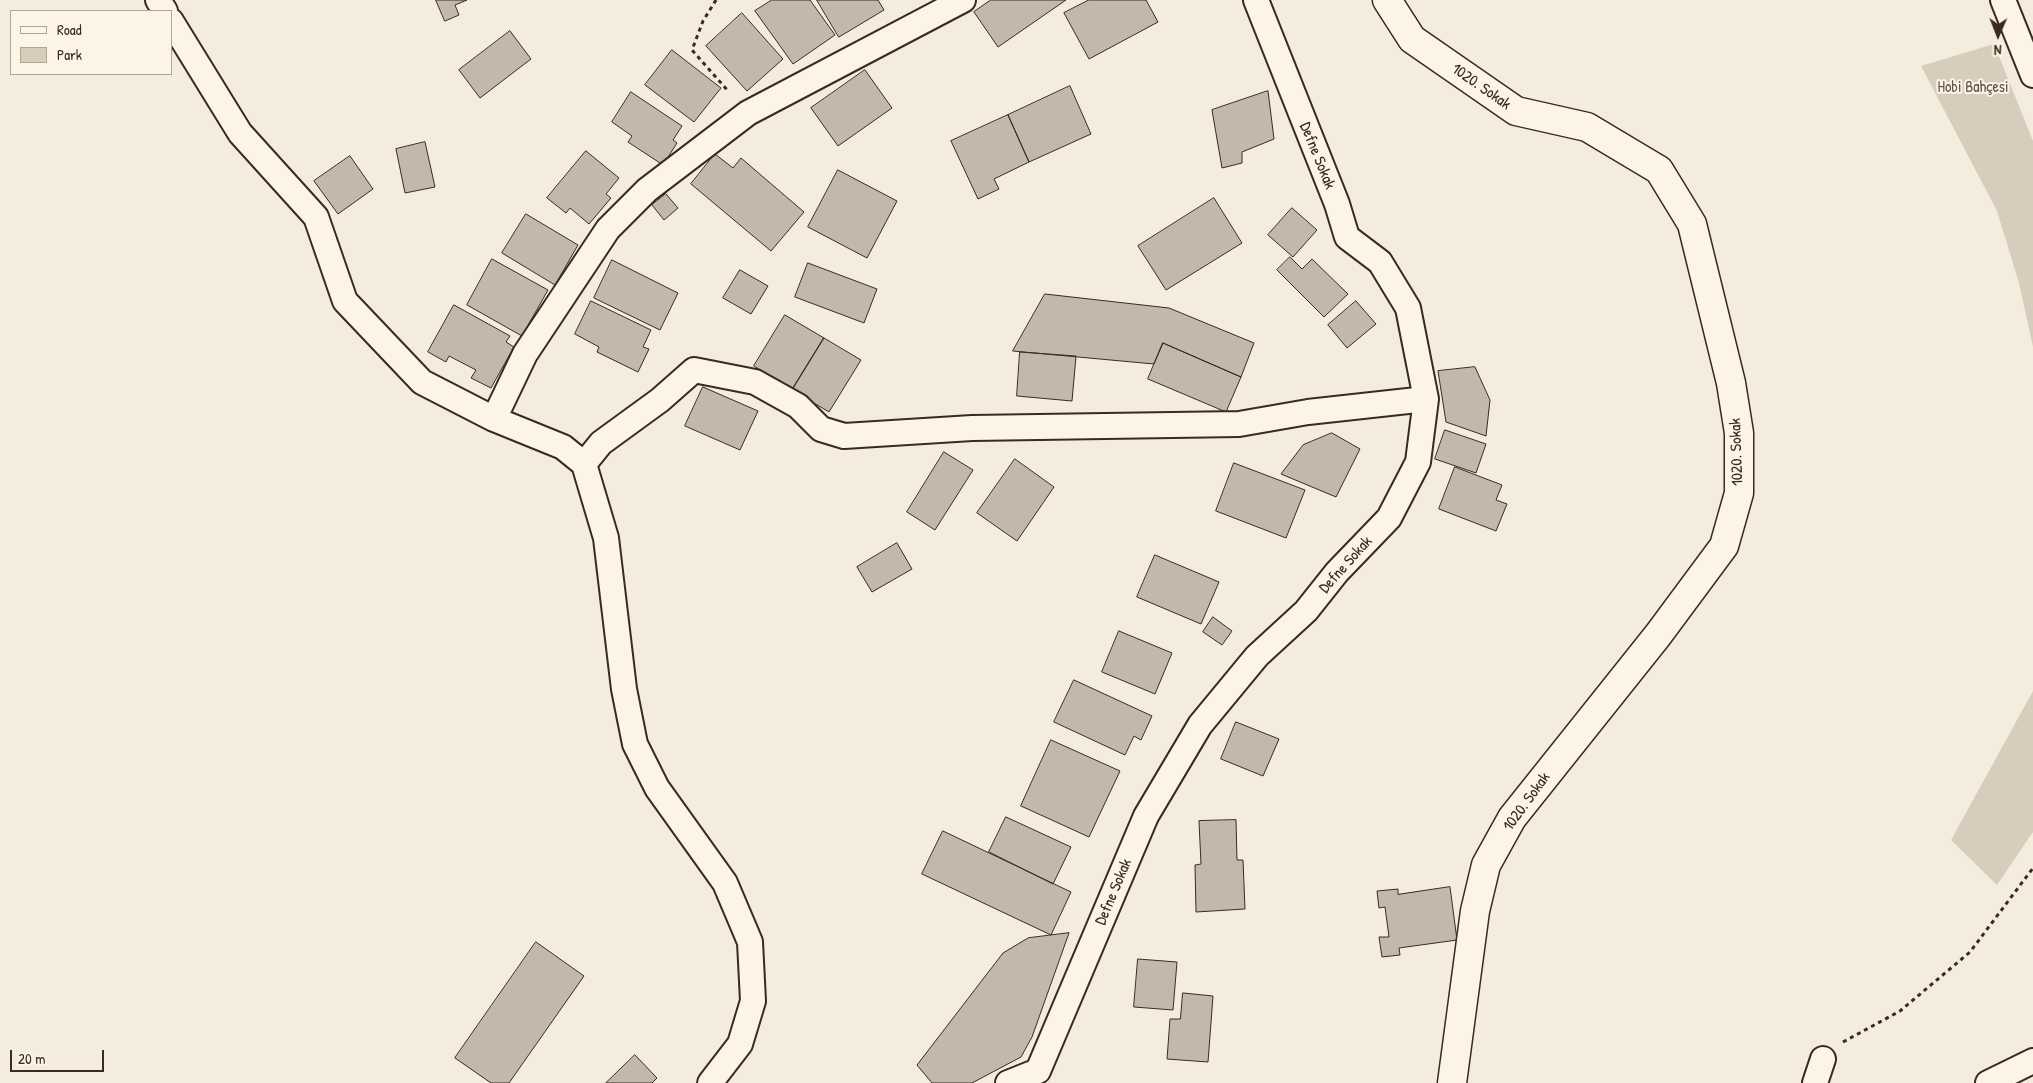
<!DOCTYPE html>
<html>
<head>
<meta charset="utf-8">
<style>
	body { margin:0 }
	#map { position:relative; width:2033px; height:1083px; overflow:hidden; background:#f4eddd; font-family:"Patrick Hand",sans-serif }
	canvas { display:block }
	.legend { position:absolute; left:10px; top:10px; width:162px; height:65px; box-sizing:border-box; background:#fcf5e5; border:1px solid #afa495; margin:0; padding:6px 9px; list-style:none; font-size:15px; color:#3b2a1e }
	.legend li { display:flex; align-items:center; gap:10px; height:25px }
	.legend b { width:25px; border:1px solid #afa495 }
	.north { position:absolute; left:1973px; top:10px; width:50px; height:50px; -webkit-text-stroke:4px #fcf5e5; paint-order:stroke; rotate:181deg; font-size:14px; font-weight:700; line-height:20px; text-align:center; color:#3b2a1e }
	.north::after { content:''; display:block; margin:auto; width:18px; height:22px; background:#3b2a1e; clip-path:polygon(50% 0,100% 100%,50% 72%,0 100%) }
	.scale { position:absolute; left:10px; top:1050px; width:94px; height:22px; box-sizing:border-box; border:2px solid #3b2a1e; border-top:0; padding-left:6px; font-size:15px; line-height:18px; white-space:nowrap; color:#3b2a1e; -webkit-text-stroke:4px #fcf5e5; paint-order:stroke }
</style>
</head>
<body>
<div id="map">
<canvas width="2033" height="1083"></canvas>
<ul class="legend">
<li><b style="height:6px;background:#fcf5e5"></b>Road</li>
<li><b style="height:14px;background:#d6cdbd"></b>Park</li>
</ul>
<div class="north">N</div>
<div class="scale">20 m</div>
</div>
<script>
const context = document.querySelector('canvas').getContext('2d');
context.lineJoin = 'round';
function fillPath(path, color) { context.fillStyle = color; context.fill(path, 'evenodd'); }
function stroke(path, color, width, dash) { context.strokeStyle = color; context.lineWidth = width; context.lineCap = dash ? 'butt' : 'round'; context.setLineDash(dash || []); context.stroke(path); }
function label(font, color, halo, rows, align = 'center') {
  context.font = font + ' "Patrick Hand",sans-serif'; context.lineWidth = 4; context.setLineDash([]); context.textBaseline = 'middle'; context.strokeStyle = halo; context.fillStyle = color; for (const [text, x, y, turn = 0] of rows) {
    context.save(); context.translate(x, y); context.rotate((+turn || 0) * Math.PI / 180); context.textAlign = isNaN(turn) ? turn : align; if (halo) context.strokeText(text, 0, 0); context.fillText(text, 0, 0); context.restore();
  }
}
fillPath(new Path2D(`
	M1994 44 2033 141V347L2019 283 1997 211 1921 66Z
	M2033 691V832L1997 885 1951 840Z`), '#d6cdbd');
const building = new Path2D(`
	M436 0H467L455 5 459 15 445 21Z
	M772 0H810L835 35 793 64 755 11Z
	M817 0H878L884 10 839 37Z
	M991 0H1066L998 47 974 12Z
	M1089 0H1146L1158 22 1089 59 1064 13Z
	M742 13 783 59 747 91 706 46Z
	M510 31 531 59 480 98 459 70Z
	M672 50 721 88 694 122 645 85Z
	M865 70 892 108 838 146 811 108Z
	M1070 86 1091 134 1029 162 1008 115Z
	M1268 91 1274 139 1242 152V163L1222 168 1212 110Z
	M631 92 682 126 673 140 677 143 663 165 628 142 632 136 612 122Z
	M1008 115 1029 162 994 179 999 189 978 199 951 141Z
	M425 142 435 187 405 193 396 149Z
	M586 151 619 178 606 194 611 198 589 224 570 208 566 213 547 198Z
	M715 154 733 168 741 158 804 212 771 251 691 184Z
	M350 156 373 189 338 214 314 181Z
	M838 170 897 201 867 258 808 227Z
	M666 194 678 208 664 220 652 205Z
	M1214 198 1242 243 1166 290 1138 246Z
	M1292 208 1317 230 1293 257 1268 235Z
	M526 214 578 245 555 285 502 253Z
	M1290 257 1302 269 1312 259 1348 294 1324 317 1277 270Z
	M492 259 548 290 522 336 467 305Z
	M612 260 678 293 660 330 594 298Z
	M808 263 877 289 864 323 795 297Z
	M740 270 768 286 751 314 723 298Z
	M1045 294 1169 308 1254 343 1241 377 1163 343 1154 364 1013 351Z
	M591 301 651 330 643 347 649 349 638 372 597 352 599 347 575 334Z
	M1356 301 1376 324 1347 348 1328 325Z
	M454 305 510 336 506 342 514 347 491 388 471 378 476 370 449 356 446 362 428 352Z
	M785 315 824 338 792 390 754 366Z
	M824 338 861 360 829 412 792 390Z
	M1163 343 1241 377 1226 412 1148 379Z
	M1020 352 1076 356 1072 401 1017 396Z
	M1475 367 1490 400 1486 436 1446 422 1438 371Z
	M703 387 758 411 740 450 685 426Z
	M1445 430 1486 444 1476 473 1435 459Z
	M1332 433 1360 449 1336 497 1281 474 1303 445Z
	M944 452 973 470 935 530 907 512Z
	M1015 459 1054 487 1017 541 977 513Z
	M1234 463 1305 490 1286 538 1216 511Z
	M1455 467 1502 485 1496 500 1507 504 1496 531 1439 509Z
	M897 543 912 569 872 592 857 567Z
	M1155 555 1219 582 1201 624 1137 597Z
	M1213 617 1232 631 1222 645 1203 632Z
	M1119 631 1172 653 1155 694 1102 672Z
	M1074 680 1152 716 1141 740 1134 736 1125 755 1054 722Z
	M1236 722 1279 739 1263 776 1221 759Z
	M1051 740 1120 771 1089 837 1021 806Z
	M1006 817 1071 847 1053 884 989 852Z
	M1236 820 1237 860H1243L1245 909 1196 912 1195 865 1201 864 1199 821Z
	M943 831 1071 892 1051 935 922 874Z
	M1450 887 1457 940 1399 948 1400 955 1382 957 1379 937H1389L1385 907 1379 908 1377 891 1398 889V894Z
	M1069 933 1032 1037 1021 1057 972 1083H932L917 1065 1003 953 1028 938Z
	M536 942 584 976 509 1083H491L455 1058Z
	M1138 959 1177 962 1173 1010 1134 1007Z
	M1183 993 1213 996 1208 1062 1167 1059 1170 1019H1180Z
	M635 1055 657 1078 652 1083H606Z`);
fillPath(building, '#c3b9aa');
stroke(building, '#3b2a1e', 1);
const minor = new Path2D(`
	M158 0 165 11
	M2003 0 2033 75
	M171 21 240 133 316 217 345 301 422 382 494 419 563 447 584 464 606 538 624 689 635 744 657 788 725 883 750 942 753 1001 740 1044 710 1083
	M494 419 525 354 608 229 647 190 748 113 963 0
	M584 464 601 443 660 400 694 370 755 382 798 406 821 429 844 436 972 428 1239 424 1308 412 1426 399
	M1008 1083 1038 1071 1146 816 1200 725 1257 656 1306 611 1337 572 1389 518 1418 462 1426 399 1408 308 1380 262 1347 237 1337 204 1256 0
	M1815 1083 1823 1059
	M1988 1083 2033 1061`);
const tertiary = new Path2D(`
	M1387 0 1412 39 1516 111 1587 127 1659 170 1692 224 1731 383 1739 433V493L1724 546 1658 635 1512 818 1486 865 1475 911 1452 1083`);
stroke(minor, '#3b2a1e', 28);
stroke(tertiary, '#3b2a1e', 31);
stroke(new Path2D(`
	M716 0 703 21 692 50 729 92
	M1843 1042 1900 1011 1970 952 2033 868`), '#3b2a1e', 3, [4, 4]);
stroke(minor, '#fcf5e5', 24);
stroke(tertiary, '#fcf5e5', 28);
label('16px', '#3b2a1e', '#fcf5e5', [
	["1020. Sokak",1481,87,35],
	["Defne Sokak",1317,156,68],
	["1020. Sokak",1737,452,-92],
	["Defne Sokak",1346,565,-48],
	["1020. Sokak",1527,802,-54],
	["Defne Sokak",1114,892,-67]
]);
label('16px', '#625346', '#fcf5e5', [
	["Hobi Bahçesi",1973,88]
]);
</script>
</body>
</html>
